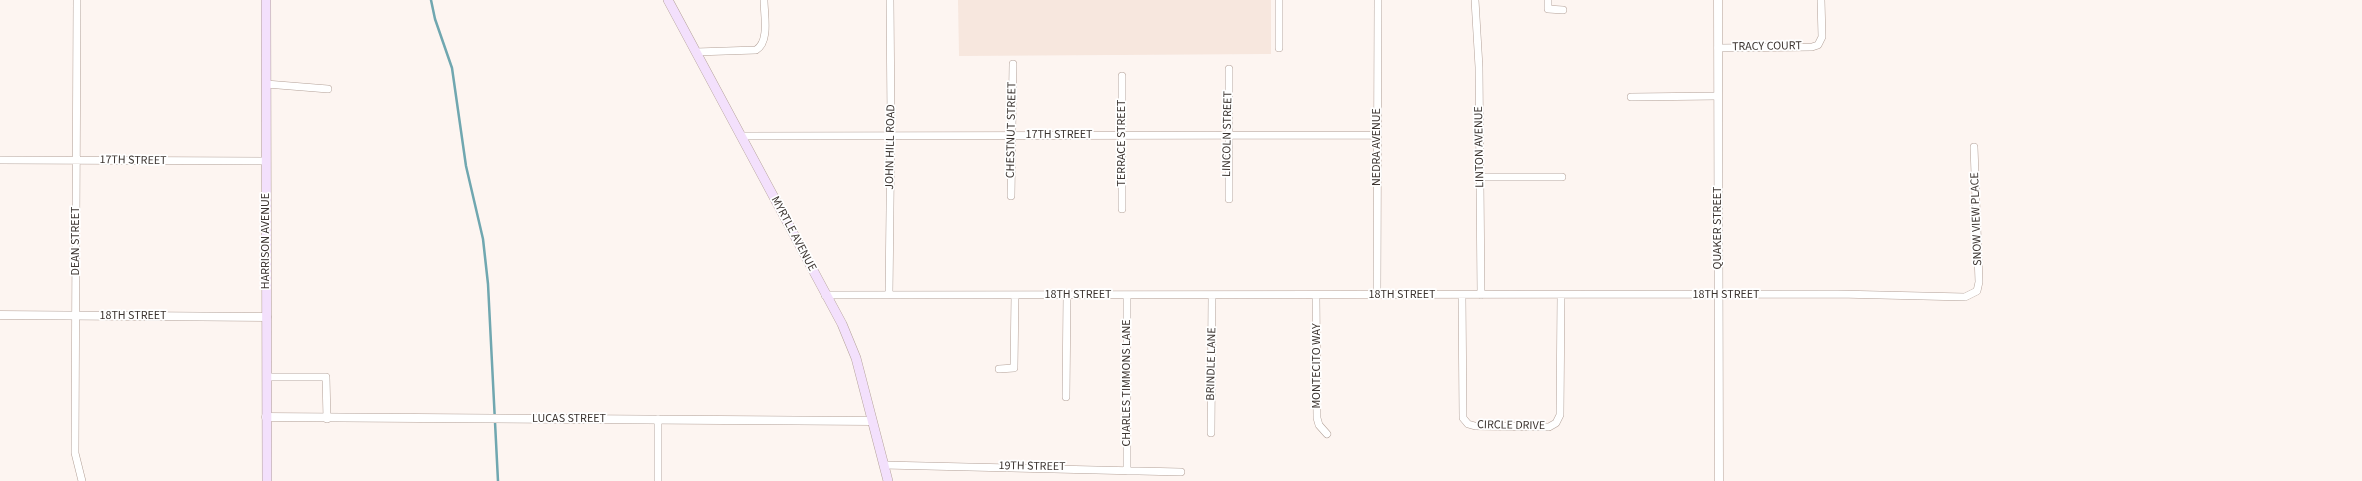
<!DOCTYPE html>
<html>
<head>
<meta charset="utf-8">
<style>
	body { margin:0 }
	canvas { display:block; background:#fdf5f1 }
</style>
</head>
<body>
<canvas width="2362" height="481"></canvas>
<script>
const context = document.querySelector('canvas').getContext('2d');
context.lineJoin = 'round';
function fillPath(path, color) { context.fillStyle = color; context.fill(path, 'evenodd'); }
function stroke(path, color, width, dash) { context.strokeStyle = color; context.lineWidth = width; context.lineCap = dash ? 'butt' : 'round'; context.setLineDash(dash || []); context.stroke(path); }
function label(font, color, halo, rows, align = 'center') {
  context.font = font + ' "Source Sans 3",sans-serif'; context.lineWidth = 3.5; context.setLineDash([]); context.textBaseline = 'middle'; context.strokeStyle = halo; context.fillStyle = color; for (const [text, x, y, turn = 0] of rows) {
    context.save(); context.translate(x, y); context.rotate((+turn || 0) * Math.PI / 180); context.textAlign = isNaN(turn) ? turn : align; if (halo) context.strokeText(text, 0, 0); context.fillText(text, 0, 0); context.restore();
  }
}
fillPath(new Path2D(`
	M958 0H1271V54L959 56Z`), '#f7e7de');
stroke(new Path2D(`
	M431 0 435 19 452 68 466 166 483 239 488 284 498 481`), '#70a7b0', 2.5);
const minor = new Path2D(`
	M77 0 75 453 82 481
	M1475 0 1479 67 1481 295
	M1548 0V9L1563 10
	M1279 48V0
	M1718 48 1812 47 1818 45 1822 37 1821 0
	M696 52 756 50C770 42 764 14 764 0
	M1229 69V199
	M1122 76V209
	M266 84 328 89
	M1631 97 1718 96
	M741 136 1377 135
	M0 160 266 161
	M1481 177H1562
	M1011 196 1013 64
	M825 295 1838 294 1965 297 1977 291 1979 282 1974 147
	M889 295 891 121 890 0
	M1316 295 1317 418 1319 425 1327 434
	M1377 295 1378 0
	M1462 295 1463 418 1468 424 1475 426 1549 427 1556 423 1560 415 1561 295
	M999 369 1014 368 1015 295
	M267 377H326L327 419
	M1066 397 1067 295
	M658 419V481
	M1211 433 1212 295
	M884 465 1181 472
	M1127 471V295`);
const tertiary = new Path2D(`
	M1718 0 1719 481
	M0 315 267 317
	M266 417 872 421`);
const secondary = new Path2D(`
	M266 0 267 481
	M668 0 842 324 856 358 888 481`);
stroke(minor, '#b3a198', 8);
stroke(tertiary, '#b3a198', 9);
stroke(secondary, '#b3a198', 10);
stroke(minor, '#fff', 7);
stroke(tertiary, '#fff', 8);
stroke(secondary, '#f3e0fc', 9);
label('12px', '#3c3531', '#fff', [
	["TRACY COURT",1767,47,-1],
	["CHESTNUT STREET",1012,130,-89],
	["LINCOLN STREET",1228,134,-89],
	["17TH STREET",1059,135],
	["TERRACE STREET",1122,143,-90],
	["JOHN HILL ROAD",891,147,-89],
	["NEDRA AVENUE",1377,147,-90],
	["LINTON AVENUE",1480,147,-91],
	["17TH STREET",133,161,1],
	["SNOW VIEW PLACE",1977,219,-92],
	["QUAKER STREET",1718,228,-90],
	["MYRTLE AVENUE",793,234,62],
	["DEAN STREET",76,241,-90],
	["HARRISON AVENUE",266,241,-90],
	["18TH STREET",1078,295],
	["18TH STREET",1402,295],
	["18TH STREET",1726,295],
	["18TH STREET",133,316],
	["BRINDLE LANE",1212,364,-89],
	["MONTECITO WAY",1317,366,-90],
	["CHARLES TIMMONS LANE",1127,383,-90],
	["LUCAS STREET",569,419],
	["CIRCLE DRIVE",1511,426,1],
	["19TH STREET",1032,467,1]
]);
</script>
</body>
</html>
